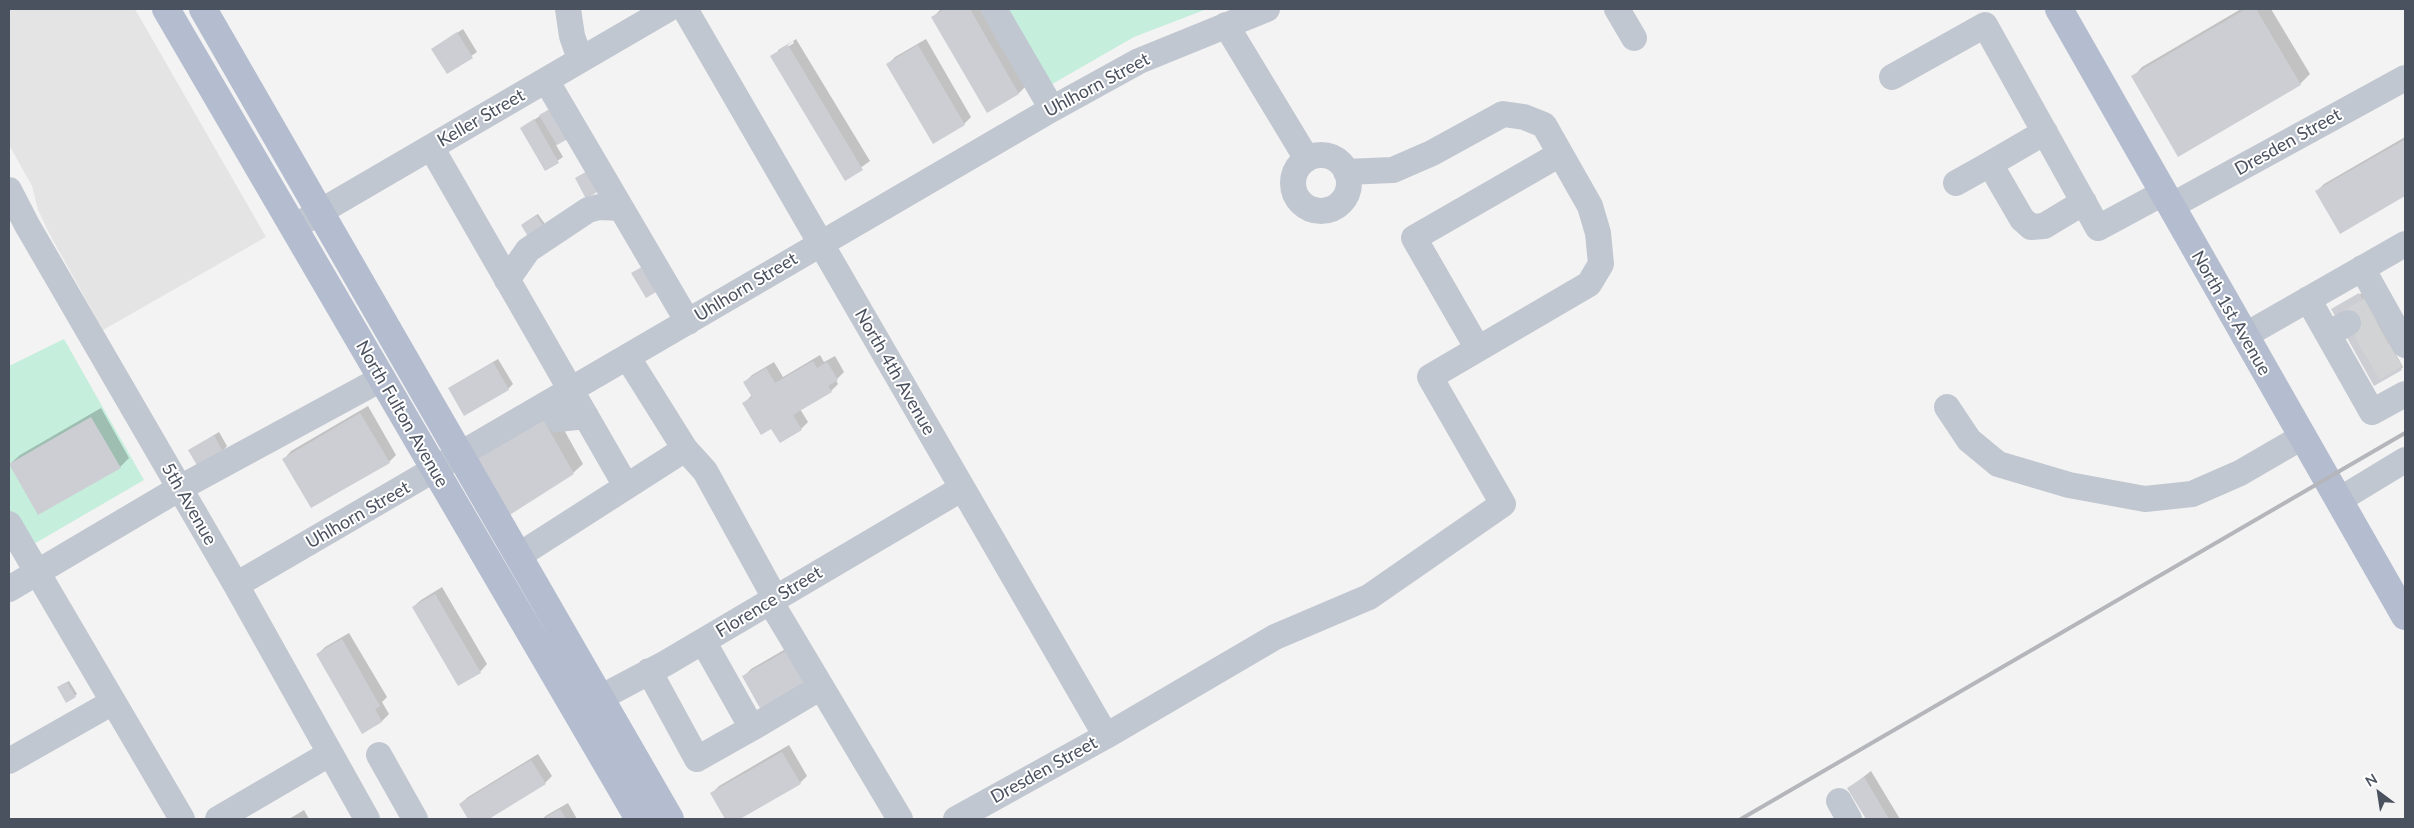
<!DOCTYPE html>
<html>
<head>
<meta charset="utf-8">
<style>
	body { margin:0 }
	#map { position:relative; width:2414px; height:828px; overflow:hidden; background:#f4f3f3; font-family:Lato,sans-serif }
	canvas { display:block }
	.frame { position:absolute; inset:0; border:10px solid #4b525f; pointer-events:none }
	.north { position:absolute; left:2354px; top:768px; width:50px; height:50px; -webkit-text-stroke:4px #fff; paint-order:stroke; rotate:329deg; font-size:14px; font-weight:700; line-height:20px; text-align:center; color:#4b525f }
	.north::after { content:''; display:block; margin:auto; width:18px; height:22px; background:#4b525f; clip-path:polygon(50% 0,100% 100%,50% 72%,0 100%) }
</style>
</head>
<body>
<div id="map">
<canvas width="2414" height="828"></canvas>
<div class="frame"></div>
<div class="north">N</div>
</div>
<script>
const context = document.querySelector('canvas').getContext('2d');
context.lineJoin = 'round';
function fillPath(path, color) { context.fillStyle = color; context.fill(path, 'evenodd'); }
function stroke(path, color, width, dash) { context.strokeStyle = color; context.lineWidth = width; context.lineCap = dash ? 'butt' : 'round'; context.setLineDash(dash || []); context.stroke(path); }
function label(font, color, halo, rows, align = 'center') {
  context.font = font + ' Lato,sans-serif'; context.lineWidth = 4; context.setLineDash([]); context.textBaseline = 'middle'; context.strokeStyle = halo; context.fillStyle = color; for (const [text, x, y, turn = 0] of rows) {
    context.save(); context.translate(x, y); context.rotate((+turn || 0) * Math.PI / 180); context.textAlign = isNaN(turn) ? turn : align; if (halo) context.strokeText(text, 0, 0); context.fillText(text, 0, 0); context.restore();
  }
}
fillPath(new Path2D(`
	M9 9H135L266 237 103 330 50 235 38 210 32 186 9 145Z`), '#e5e4e4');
fillPath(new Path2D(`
	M1000 9H1207L1134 37 1047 87Z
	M64 339 144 480 27 548 9 516V366Z`), '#c5eedd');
fillPath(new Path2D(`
	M941 9H981L1026 86 1019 93 988 111 933 17Z
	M2241 9H2271L2310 74 2300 84 2179 155 2133 77 2142 67Z
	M463 29 477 52 448 72 433 49Z
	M796 39 870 161 845 179 771 57ZM793 41 794 43 778 53V50Z
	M926 39 971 117 964 124 888 64 895 57Z
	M562 101 574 134 556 145 563 157 545 169 522 128Z
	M2405 137V195L2340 232 2317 191 2324 184Z
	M538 214 547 227 522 225 524 223Z
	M2362 293 2403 367 2401 369 2333 309Z
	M820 355 824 362 835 356 844 372 836 380 838 384 831 391 800 409 808 422 801 429 771 427 744 403 752 395 745 382 752 375 774 362 783 377Z
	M498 359 513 384 508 389 449 388Z
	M368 406 396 455 389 462 284 459 291 451Z
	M101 408 129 458 120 467 10 464 20 455Z
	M553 410 583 464 573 473 481 449Z
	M219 432 227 446 223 451 190 450Z
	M442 587 487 664 480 672 413 607 421 600Z
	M349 633 387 697 382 702 389 714 382 721 362 732 318 654 325 647Z
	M801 640 812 679 744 676 751 669Z
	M69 681 77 694 75 696 61 685Z
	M789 745 807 776 800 783 737 819H727L712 793 719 786Z
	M538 754 552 776 545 783 487 819H470L460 804 468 797Z
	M1871 771 1900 819H1867L1849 788Z
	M568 803 577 819H542L547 815Z
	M304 810 309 819H289Z`), '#0003');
fillPath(new Path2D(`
	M945 9H970L1019 94 987 113 931 17Z
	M2246 9H2256L2301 85 2178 157 2131 76Z
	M457 32 473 58 447 74 431 49Z
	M788 45 863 170 845 181 770 56Z
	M918 45 965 125 933 144 886 64Z
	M557 105 575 135 557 145 539 115Z
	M534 119 559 163 545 171 520 128Z
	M2404 140 2405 196 2340 234 2315 191Z
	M591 169 602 189 586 199 575 178Z
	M536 215 546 230 530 240 521 225Z
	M649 263 663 288 646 298 631 273Z
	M2359 293 2402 370 2374 386 2331 309Z
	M813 361 817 368 827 362 838 380 828 386 832 392 793 415 802 430 780 443 771 429 761 435 742 403 752 397 743 382 766 368 775 383Z
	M493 362 509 390 464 416 448 388Z
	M360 413 390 463 311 508 282 459Z
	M91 417 121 468 38 515 9 464Z
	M543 419 574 474 508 516 470 459Z
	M214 435 223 452 198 467 188 450Z
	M435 594 481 673 458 686 412 607Z
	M342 639 380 706 375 709 382 722 362 734 316 654Z
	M793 647 813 680 761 710 742 676Z
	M67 682 76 697 66 703 57 687Z
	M782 752 801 784 740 819H725L710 793Z
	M531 760 546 784 489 819H468L459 804Z
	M1864 777 1889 819H1866L1847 788Z
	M560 809 566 819H543Z`), '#cdced4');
stroke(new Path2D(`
	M2348 323 2376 307
	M2360 346 2389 330
	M2373 368 2401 352`), '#d2d3d5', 26, [26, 13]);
stroke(new Path2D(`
	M568 9 572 36 580 59
	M685 9 1106 736
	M994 9 1052 109
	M1617 9 1634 38
	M1226 25 1307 159
	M1892 77 1985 25 2098 228 2163 193
	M546 80 688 322
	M2045 132 1990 164 2022 219 2031 227 2044 226 2084 202
	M431 147 626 486
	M1293 183a28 28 0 1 1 56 0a28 28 0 1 1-56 0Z
	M1956 183 1990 164
	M9 190 27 225 236 585 367 819
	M2171 206 2405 78
	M294 227 668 9
	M2362 268 2405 345
	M507 280 528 250 588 210 599 207 621 208
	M2308 299 2372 412 2405 394
	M2328 334 2348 323
	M2244 336 2405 244
	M1478 349 1414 238 1560 154
	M628 358 685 449 705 471 775 598
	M548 403 558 419 586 416
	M1947 407 1969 440 1998 464 2069 485 2145 499 2192 494 2240 473 2302 437
	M2339 500 2405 460
	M9 524 182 819
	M518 556 685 449
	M236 585 1052 109 1139 61 1267 9
	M9 589 180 488 381 379
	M770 601 900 819
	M649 671 697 759 752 728 703 641
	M581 708 666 663 961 489
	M752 728 821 687
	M379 755 415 819
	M9 761 113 702
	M1839 801 1849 819
	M218 819 329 754
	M956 819 1106 736 1275 637 1369 597 1503 504 1430 377 1589 284 1601 264 1598 233 1590 206 1544 125 1524 117 1503 114 1432 153 1393 170 1346 172`), '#c1c7d0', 26);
stroke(new Path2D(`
	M166 9 639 819
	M203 9 670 819
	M2059 9 2405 616`), '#b4bdcf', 28);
stroke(new Path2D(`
	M1741 819 2405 433`), '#b5b6bc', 4);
label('18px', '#4b525f', '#fff', [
	["Uhlhorn Street",1097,85,-28],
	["Keller Street",481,118,-30],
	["Dresden Street",2288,142,-29],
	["Uhlhorn Street",746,287,-31],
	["North 1st Avenue",2231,313,60],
	["North 4th Avenue",895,372,60],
	["North Fulton Avenue",402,414,60],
	["5th Avenue",189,504,60],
	["Uhlhorn Street",358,515,-30],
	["Florence Street",769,602,-31],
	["Dresden Street",1044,770,-29]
]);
</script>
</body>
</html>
